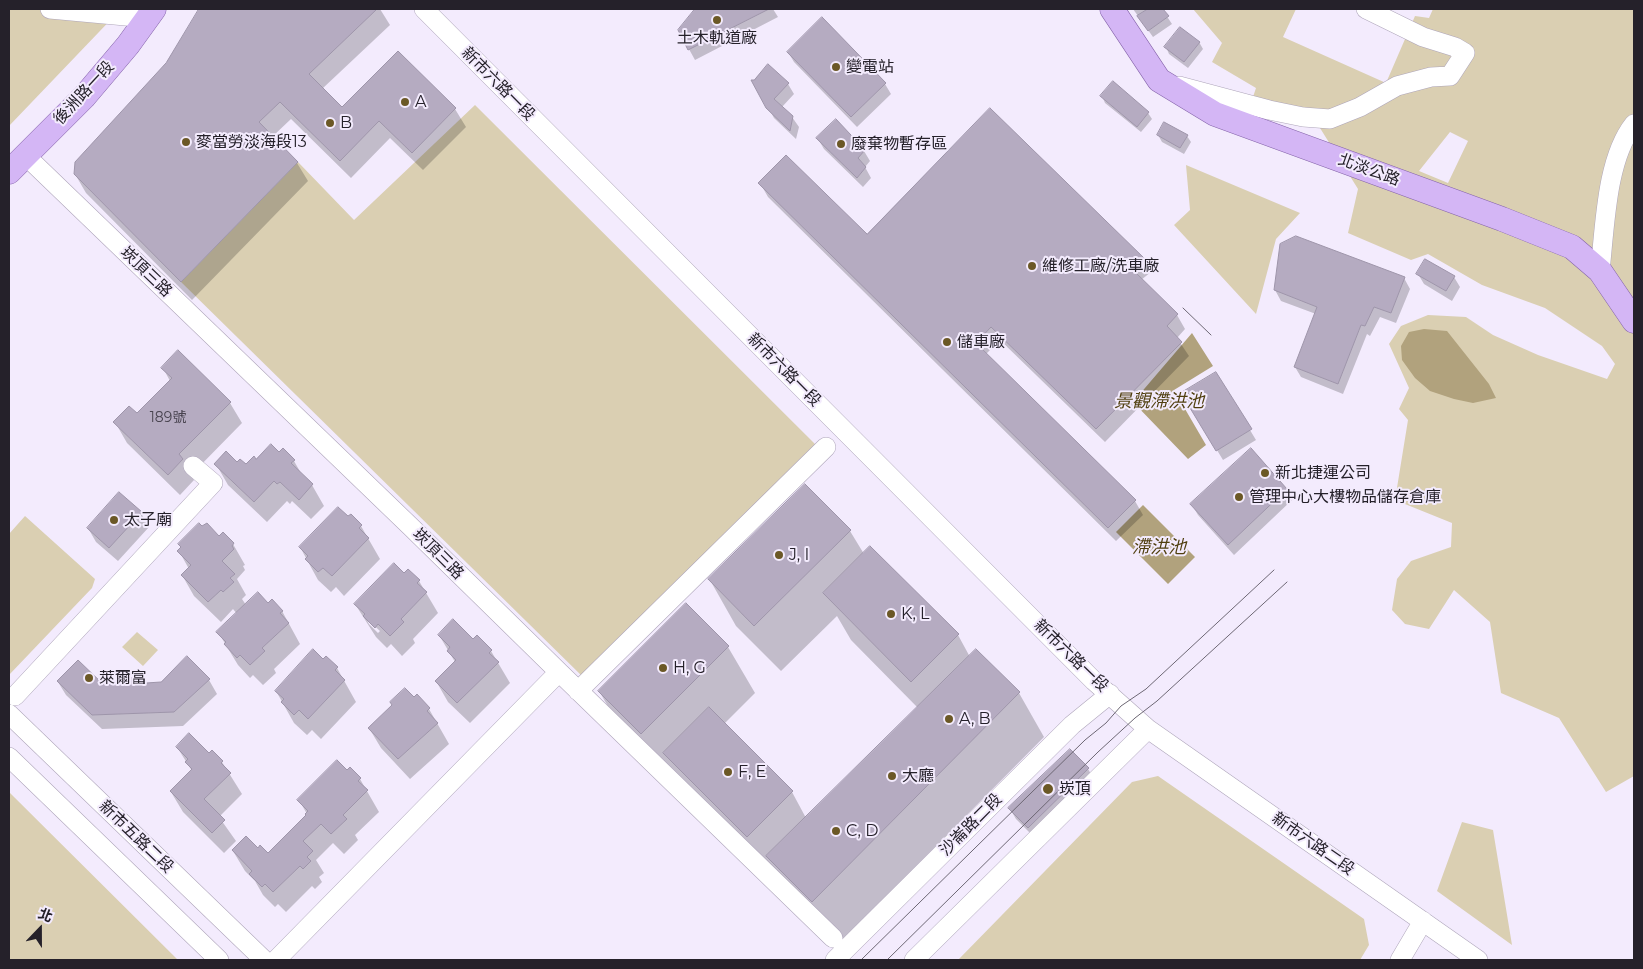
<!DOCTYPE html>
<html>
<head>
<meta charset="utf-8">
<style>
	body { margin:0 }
	#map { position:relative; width:1643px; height:969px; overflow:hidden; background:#f3ebfd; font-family:Montserrat,"Noto Sans TC",sans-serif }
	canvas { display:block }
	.frame { position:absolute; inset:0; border:10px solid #25212a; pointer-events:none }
	.north { position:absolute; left:15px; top:904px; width:50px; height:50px; -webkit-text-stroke:4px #f3ebfd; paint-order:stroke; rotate:22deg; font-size:14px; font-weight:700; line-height:20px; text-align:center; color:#25212a }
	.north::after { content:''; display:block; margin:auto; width:18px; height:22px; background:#25212a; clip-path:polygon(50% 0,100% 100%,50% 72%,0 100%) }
</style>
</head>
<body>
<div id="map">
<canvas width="1643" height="969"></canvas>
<div class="frame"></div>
<div class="north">北</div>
</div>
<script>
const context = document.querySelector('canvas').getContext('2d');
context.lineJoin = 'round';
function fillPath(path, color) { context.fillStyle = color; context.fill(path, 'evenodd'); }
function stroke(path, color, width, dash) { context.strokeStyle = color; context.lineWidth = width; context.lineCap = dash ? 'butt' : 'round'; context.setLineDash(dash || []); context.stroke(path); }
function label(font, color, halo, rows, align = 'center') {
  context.font = font + ' Montserrat,"Noto Sans TC",sans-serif'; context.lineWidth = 4; context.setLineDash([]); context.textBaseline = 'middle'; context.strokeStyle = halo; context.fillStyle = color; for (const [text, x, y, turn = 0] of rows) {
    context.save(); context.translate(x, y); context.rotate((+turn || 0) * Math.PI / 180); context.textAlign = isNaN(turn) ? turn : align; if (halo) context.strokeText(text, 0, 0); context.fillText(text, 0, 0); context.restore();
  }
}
fillPath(new Path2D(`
	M9 9H121L9 126Z
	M1193 9H1296L1283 37 1386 83 1415 16 1429 18 1433 9H1634V776L1606 792 1559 718 1501 693 1490 622 1454 590 1429 629 1405 624 1392 610 1397 579 1411 561 1451 547 1452 523 1395 500 1408 420 1399 409 1409 388 1389 344 1401 326 1428 315 1466 317 1493 335 1538 355 1607 379 1615 364 1602 346 1545 308 1482 285 1428 254 1411 260 1348 233 1358 189 1320 128 1252 100 1256 88 1212 62 1222 43ZM1450 132 1468 141 1448 183 1419 171Z
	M475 105 817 446 584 678 181 282 298 162 354 220Z
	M1186 165 1300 213 1276 239 1256 314 1174 225 1190 210Z
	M25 516 95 579 92 588 9 675V534Z
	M137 632 158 650 143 666 122 647Z
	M1158 776 1364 919 1369 945 1360 960H958L1132 782Z
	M9 792 178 960H9Z
	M1462 822 1493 830 1512 945 1437 891Z`), '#dacfb2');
fillPath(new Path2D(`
	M1424 329 1447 331 1489 384 1496 398 1473 403 1454 399 1430 391 1415 378 1402 360 1401 346 1409 332Z
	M1192 333 1213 366 1174 390 1206 445 1188 459 1133 402Z
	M1143 505 1195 557 1168 584 1116 532Z`), '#b1a27d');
fillPath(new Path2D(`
	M200 9H380L390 25 322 89 342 109H455L466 127 423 170 390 138 351 178 291 119 272 137 297 163 308 181 192 300 86 193 75 174 167 63Z
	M697 9H773L778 17 695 60 679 31Z
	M1133 9H1162L1172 24 1153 37Z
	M1199 42 1203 49 1188 68 1169 54 1166 47Z
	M788 52 885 84 891 94 857 127 794 62Z
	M754 82 788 84 794 94 782 107 792 117 799 127 796 139 774 118Z
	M1102 96 1148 113 1152 119 1141 132 1105 103Z
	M1158 135 1187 136 1191 142 1184 154 1162 142Z
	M818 139 864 151 870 161 865 167 871 178 863 187 824 149Z
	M760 183 867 236 1143 259 1151 272 1141 280 1177 315 1185 329 1177 338 1189 356 1105 442 1000 340 986 354 1135 501 1143 515 1116 541 768 197Z
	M1418 274 1454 277 1460 287 1452 301 1424 284Z
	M1404 278 1410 289 1396 323 1380 317 1370 336 1367 334 1343 394 1301 377 1295 367 1316 314 1281 301 1275 290Z
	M163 368 230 403 242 423 191 475 194 480 180 495 127 443 115 422 137 415 170 381Z
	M1216 374 1256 440 1223 460 1189 404Z
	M1251 449 1286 490 1292 500 1234 555 1198 515 1192 505Z
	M279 454 294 461 302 475 312 485 324 506 311 519 292 501 290 504 287 501 267 522 228 485 216 464H237L246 466Z
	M141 513 149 527 118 561 96 542 88 528Z
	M361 526 380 559 344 596 336 587 331 592 318 580 300 547Z
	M850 531 864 554 958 635 970 657 1019 693 1044 737 838 945 691 799 675 772 668 779 626 737 599 691 686 605 728 647 755 693 724 724 792 792 806 818 918 708 851 640 837 616 781 671 736 626 710 580Z
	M219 538 233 544 245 565 243 566 245 570 237 579 246 595 242 599 246 605 268 604 282 611 300 644 274 669 276 673 263 685 253 675 250 678 238 665 218 632 237 614 233 609 221 622 194 596 182 575 189 569 179 551 182 548 179 545Z
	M419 581 438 613 413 639 415 643 402 656 391 644 387 648 376 637 355 604ZM366 618 380 631 378 633 369 624Z
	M439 635 473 640 491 651 510 683 470 723 448 702 436 681 455 662Z
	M337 668 356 702 321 739 312 730 307 735 294 723 276 691Z
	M209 680 217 694 183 726 102 729 66 695 58 682 104 686Z
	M414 699 429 709 449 744 410 779 381 748 369 728 393 705Z
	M177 747 209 755 222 762 242 794 219 817 236 841 224 853 183 812 171 792 192 771Z
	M1088 769 1094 779 1034 837 1016 819 1010 809Z
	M347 772 360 779 379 812 355 835 358 840 344 854 333 843 316 860 324 873 319 877 322 882 315 889 312 886 286 912 278 904 275 907 263 895 255 881 245 871 233 851 258 850 268 855 307 814 299 800Z`), '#0003');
const building = new Path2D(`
	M199 9H377L309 74 342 107 398 51 456 108 412 153 379 121 340 161 280 102 259 122 298 162 181 282 74 174 75 162 166 63Z
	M695 9H769L688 50 678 30Z
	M1148 9H1163L1169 16 1148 31 1137 16Z
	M822 17 886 83 851 117 787 52Z
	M1180 27 1200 42 1184 62 1164 47Z
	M768 64 789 83 774 99 793 116 790 131 766 108 751 80H754Z
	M1113 81 1149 112 1137 127 1100 96Z
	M990 108 1144 258 1131 268 1178 314 1167 326 1182 342 1096 429 991 327 976 343 1136 500 1108 528 758 183 786 155 867 234Z
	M836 119 865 150 858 158 866 167 857 178 816 138Z
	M1164 122 1188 135 1180 148 1157 135Z
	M1296 236 1405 277 1391 313 1374 307 1365 326 1361 325 1338 384 1294 367 1317 307 1274 290 1280 244Z
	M1425 259 1455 276 1446 291 1416 274Z
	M178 350 231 402 179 454 183 459 168 475 113 422 129 406 137 413 172 378 161 368Z
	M1216 372 1252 429 1216 451 1181 393Z
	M271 444 279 452 283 448 295 460 291 463 313 484 299 500 280 482 277 484 274 481 254 502 214 464 226 451 237 462 240 459 246 464 254 456 256 459Z
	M1251 448 1287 489 1228 545 1190 504Z
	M805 484 851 530 754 626 708 579Z
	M119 492 142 512 109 548 87 528Z
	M338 507 348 516 351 514 362 525 359 528 369 538 332 576 323 568 318 572 305 559 308 556 299 547Z
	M199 523 202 526 207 523 219 536 223 532 234 543 232 546 234 549 222 561 235 574 230 578 234 582 223 592 221 590 208 602 181 575 191 565 177 551 181 547 178 544Z
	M870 546 959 634 911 682 823 593Z
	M394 563 404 573 408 569 420 580 417 583 427 592 401 619 404 622 390 636 378 624 375 628 363 616 365 614 354 604Z
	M258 592 268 603 272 599 283 611 280 613 289 623 262 648 265 651 250 665 240 655 237 658 224 644 226 642 216 632Z
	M686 603 729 646 641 734 598 691Z
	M453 619 473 639 477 635 492 650 489 653 499 662 457 703 435 681 456 660 447 651 450 647 438 635Z
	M313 649 323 659 326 656 338 667 335 670 345 680 308 719 299 710 294 715 281 702 284 699 275 691Z
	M976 649 1020 692 812 902 766 856Z
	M187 656 210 679 174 712 92 715 57 681 78 660 104 685 118 684 123 678H141L146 683 161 682Z
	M405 688 414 697 417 694 430 708 427 711 438 723 398 759 368 728 392 705 390 702Z
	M709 707 793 791 747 837 663 753Z
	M189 733 209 753 212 750 223 761 221 763 231 773 204 799 225 820 212 833 170 791 192 769 185 762 188 759 176 747Z
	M1070 749 1089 768 1028 828 1008 808Z
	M337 760 347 770 350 767 361 778 358 781 368 790 343 815 347 819 331 834 321 824 303 841 313 851 307 857 311 861 303 869 300 866 273 892 265 884 262 887 249 874 252 871 232 850 246 836 258 848 260 845 268 853 306 815 305 814 308 811 297 800Z`);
fillPath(building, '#b5abc1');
stroke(building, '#9e95aa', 1);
const minor = new Path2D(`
	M50 9 147 18
	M424 9 1094 681 1148 729 1478 960
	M1179 86 1269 110 1303 117 1330 119 1360 107 1397 86 1431 77 1450 76 1465 53 1455 47 1423 37 1366 9
	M25 155 411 527 559 672 276 960
	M1600 271C1605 227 1606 159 1634 124
	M559 672 833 938
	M578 691 826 447
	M15 696 213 483 193 466
	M9 714 264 960
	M9 757 219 960
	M835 960 1072 725 1110 694
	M914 960 1148 729
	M1400 960 1423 921`);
const major = new Path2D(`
	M1112 9 1159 80 1215 114 1502 219 1572 247 1600 271 1634 321
	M9 172 84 97 128 45 154 9`);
stroke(minor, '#aea5ba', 20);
stroke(major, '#8463a9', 25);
stroke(minor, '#fff', 19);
stroke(major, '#d4b6f5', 24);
stroke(new Path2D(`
	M1183 308 1211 335
	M861 960 1085 740 1106 723 1121 706 1146 689 1274 570
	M887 960 1098 752 1135 718 1157 701 1287 582`), '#6d6774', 1);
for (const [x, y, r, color] of [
	[717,20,5,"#6b5826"],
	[836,67,5,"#6b5826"],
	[405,102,5,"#6b5826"],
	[330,123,5,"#6b5826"],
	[186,142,5,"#6b5826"],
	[841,144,5,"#6b5826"],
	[1032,266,5,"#6b5826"],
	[947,342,5,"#6b5826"],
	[1265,473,5,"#6b5826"],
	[1239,497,5,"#6b5826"],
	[114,520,5,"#6b5826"],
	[779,555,5,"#6b5826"],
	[891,614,5,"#6b5826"],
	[663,668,5,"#6b5826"],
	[89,678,5,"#6b5826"],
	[949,719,5,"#6b5826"],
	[728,772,5,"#6b5826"],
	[892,776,5,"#6b5826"],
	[1048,789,6,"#6b5826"],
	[836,831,5,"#6b5826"]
]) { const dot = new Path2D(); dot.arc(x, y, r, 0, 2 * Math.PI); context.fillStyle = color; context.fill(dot); stroke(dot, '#f3ebfd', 2); }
label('14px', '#494450', null, [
	["189號",168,418]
]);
label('16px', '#25212a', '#f3ebfd', [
	["土木軌道廠",717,38,"center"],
	["變電站",846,67],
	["A",415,102],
	["B",340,123],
	["麥當勞淡海段13",196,142],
	["廢棄物暫存區",851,144],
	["維修工廠/洗車廠",1042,266],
	["儲車廠",957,342],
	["新北捷運公司",1275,473],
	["管理中心大樓物品儲存倉庫",1249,497],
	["太子廟",124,520],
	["J, I",789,555],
	["K, L",901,614],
	["H, G",673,668],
	["萊爾富",99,678],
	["A, B",959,719],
	["F, E",738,772],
	["大廳",902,776],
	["崁頂",1059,789],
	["C, D",846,831]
], 'left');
label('16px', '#25212a', '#f3ebfd', [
	["新市六路一段",498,84,45],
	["後洲路一段",84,93,-47],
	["北淡公路",1369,170,20],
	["崁頂三路",146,272,44],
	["新市六路一段",784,370,45],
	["崁頂三路",438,554,45],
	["新市六路一段",1071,656,44],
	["沙崙路二段",971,825,-45],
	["新市五路二段",136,837,44],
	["新市六路二段",1313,844,35]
]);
label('italic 18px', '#503f0f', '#f3ebfd', [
	["景觀滯洪池",1159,402],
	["滯洪池",1159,548]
]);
</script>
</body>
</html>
